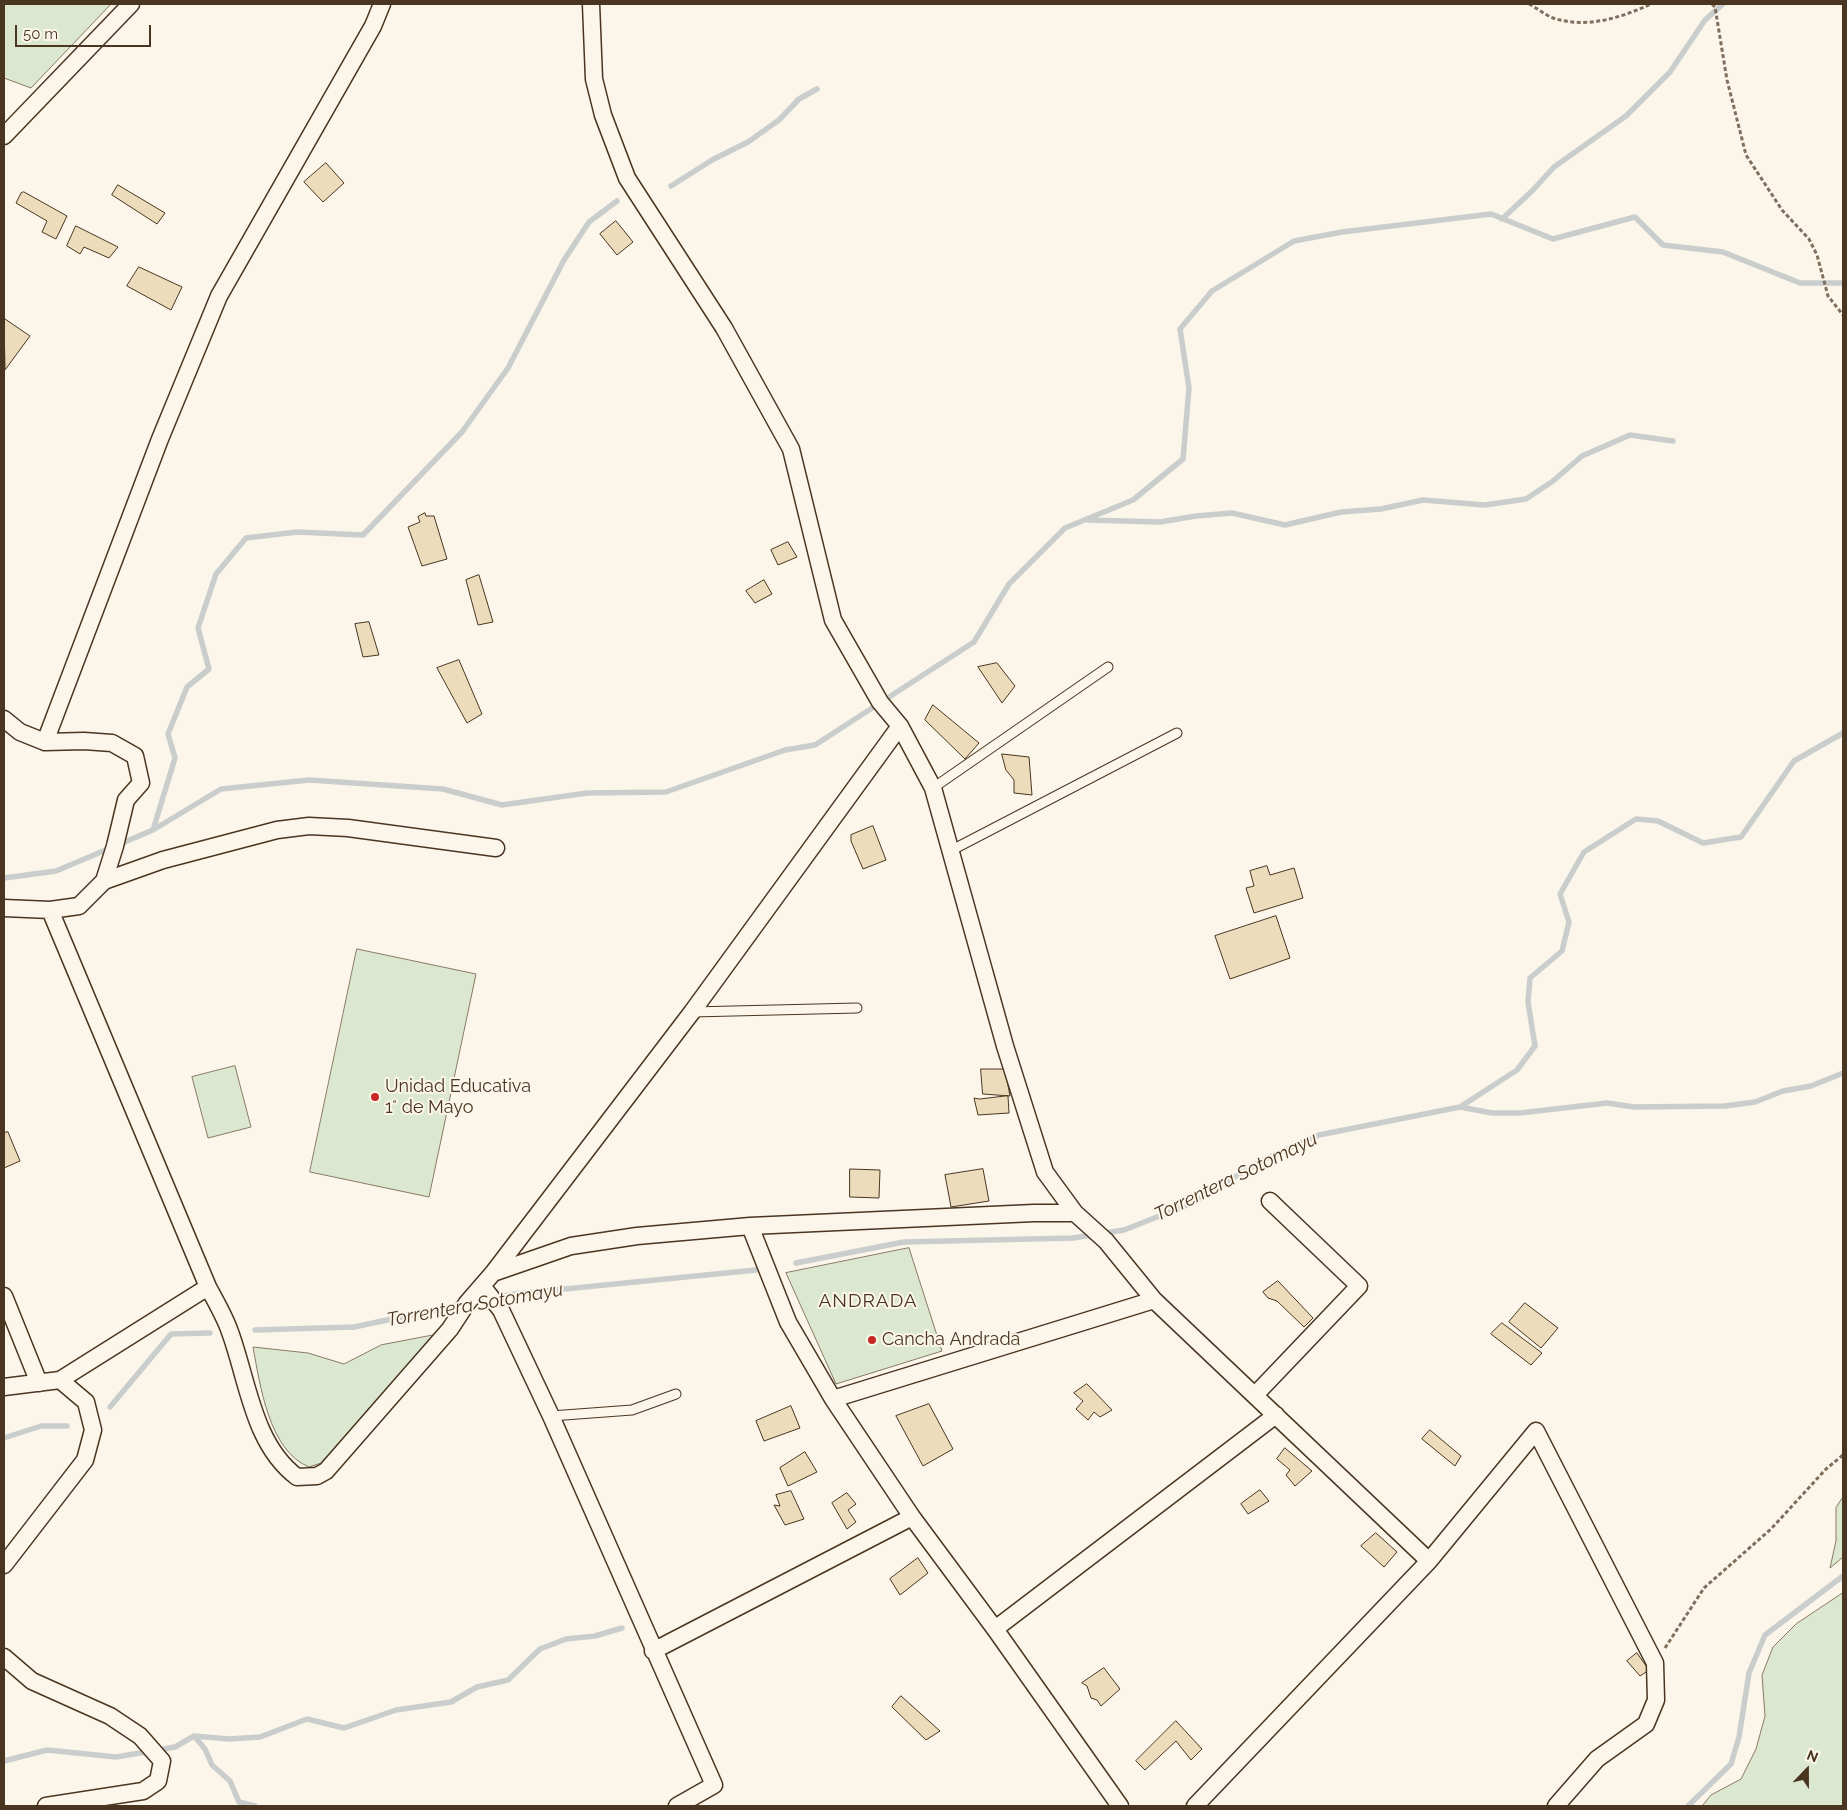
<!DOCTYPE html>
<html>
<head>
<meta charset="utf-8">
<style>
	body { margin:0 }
	#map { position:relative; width:1847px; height:1810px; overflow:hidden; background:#fbf6e9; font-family:Raleway,sans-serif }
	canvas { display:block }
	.frame { position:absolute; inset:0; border:5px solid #4a3520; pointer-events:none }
	.north { position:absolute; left:1782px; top:1745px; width:50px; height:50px; -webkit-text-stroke:4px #fbf6e9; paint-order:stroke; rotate:22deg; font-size:14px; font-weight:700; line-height:20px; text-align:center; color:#4a3520 }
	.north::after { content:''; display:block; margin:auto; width:18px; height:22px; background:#4a3520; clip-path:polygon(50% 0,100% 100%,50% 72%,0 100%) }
	.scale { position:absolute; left:15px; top:25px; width:136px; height:22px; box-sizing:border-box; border:2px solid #4a3520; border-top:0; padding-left:6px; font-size:15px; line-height:18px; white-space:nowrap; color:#4a3520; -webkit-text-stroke:4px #fbf6e9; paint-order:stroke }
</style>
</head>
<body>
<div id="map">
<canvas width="1847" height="1810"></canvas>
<div class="frame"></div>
<div class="north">N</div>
<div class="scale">50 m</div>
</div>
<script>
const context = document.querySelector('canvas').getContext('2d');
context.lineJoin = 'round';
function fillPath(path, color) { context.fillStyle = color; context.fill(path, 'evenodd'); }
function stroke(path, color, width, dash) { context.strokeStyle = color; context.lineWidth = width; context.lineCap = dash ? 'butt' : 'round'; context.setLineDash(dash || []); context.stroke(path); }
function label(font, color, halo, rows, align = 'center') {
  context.font = font + ' Raleway,sans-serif'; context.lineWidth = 4; context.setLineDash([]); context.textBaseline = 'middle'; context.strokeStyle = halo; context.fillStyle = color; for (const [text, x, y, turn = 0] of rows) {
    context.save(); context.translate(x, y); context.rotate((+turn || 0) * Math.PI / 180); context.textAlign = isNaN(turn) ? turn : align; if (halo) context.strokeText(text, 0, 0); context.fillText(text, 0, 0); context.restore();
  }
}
const green = new Path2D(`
	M4 4H111L31 88 4 78Z
	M357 949 476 974 429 1197 310 1172Z
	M235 1066 251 1127 208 1138 192 1077Z
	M909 1248 942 1351 836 1384 786 1273Z
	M434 1335 321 1463 309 1467C269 1451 260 1385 253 1347L308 1353 344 1364 381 1345Z
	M1843 1497V1557L1830 1568 1836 1541V1508Z
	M1843 1593V1806H1702L1711 1795 1741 1779 1756 1749 1765 1716 1762 1675 1773 1647 1796 1624Z`);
fillPath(green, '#dce7d0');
stroke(green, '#887966', 1);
stroke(new Path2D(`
	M671 186 712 160 748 142 779 120 799 99 817 89
	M1502 219 1532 191 1554 167 1626 116 1670 72 1705 20 1723 4
	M1088 520 1160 522 1196 516 1232 513 1285 525 1341 512 1381 509 1423 500 1485 505 1526 499 1553 481 1582 456 1630 435 1673 441
	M153 830 175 758 168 734 187 687 209 669 198 628 216 574 246 538 297 532 363 535 462 432 508 368 564 260 589 222 617 201
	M4 878 56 871 153 830 221 789 309 780 443 789 502 805 587 793 666 792 785 750 815 745 974 642 1009 584 1065 528 1133 500 1183 459 1189 388 1180 329 1212 291 1294 241 1342 232 1491 214 1553 239 1635 217 1663 245 1723 252 1800 283H1843
	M1460 1107 1492 1113H1520L1607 1103 1634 1107 1725 1106 1755 1102 1783 1091 1811 1086 1843 1073
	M796 1263 904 1242 1073 1238 1124 1230 1190 1204 1263 1160 1319 1135 1460 1107 1517 1070 1535 1046 1528 1002 1530 978 1562 951 1569 922 1560 894 1584 852 1636 819 1658 821 1703 843 1741 837 1794 761 1843 733
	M474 1302 514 1294 756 1270
	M255 1330 354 1327 463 1304
	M110 1407 171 1334 210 1333
	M4 1438 41 1426H67
	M194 1736 205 1749 212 1765 230 1781 239 1802 255 1806
	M4 1761 47 1750 116 1757 175 1747 194 1736 229 1739 260 1737 307 1719 344 1728 396 1710 451 1702 477 1687 508 1680 540 1649 566 1639 595 1636 622 1628
	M1688 1806 1731 1764 1739 1737 1749 1673 1765 1635 1843 1576`), '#c9cecd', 5.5);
const building = new Path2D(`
	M326 163 344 183 323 202 304 182Z
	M118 185 165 213 157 224 112 195Z
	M24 192 67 216 56 239 42 232 47 221 16 203 21 193Z
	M616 221 633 242 617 255 600 234Z
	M76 226 118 247 109 258 84 247 80 254 67 246Z
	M139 267 182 287 171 310 127 286Z
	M5 319 30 336 5 370 4 321Z
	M425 513 426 516H434L447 559 422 566 408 527 420 522 418 517Z
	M788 542 797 557 778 565 771 550Z
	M479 575 493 622 478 625 466 580Z
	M764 580 772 594 755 603 746 591Z
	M369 622 379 655 363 657 355 624Z
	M459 660 482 714 467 723 437 668Z
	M997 663 1015 686 1002 703 978 667Z
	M933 705 979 743 965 759 925 720Z
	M1002 754 1029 757 1032 795 1014 793V780L1006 770Z
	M873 826 886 860 863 869 851 841V835Z
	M1267 866 1270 875 1294 868 1303 898 1254 913 1246 888 1254 886 1250 871Z
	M1276 916 1290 958 1230 979 1215 936Z
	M981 1069H1005L1010 1096 983 1094Z
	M1008 1096 1009 1113 978 1115 974 1098 979 1099Z
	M8 1132 20 1161 4 1168V1133Z
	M850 1169 880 1170 879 1198 850 1197Z
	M983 1169 989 1201 951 1207 945 1175Z
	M1278 1281 1313 1318 1304 1327 1277 1301 1268 1298 1263 1292Z
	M1525 1303 1558 1328 1541 1348 1509 1322Z
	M1502 1323 1542 1353 1531 1365 1491 1334Z
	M1087 1384 1112 1410 1100 1417 1094 1412 1088 1420 1076 1409 1083 1401 1074 1393Z
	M929 1404 953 1449 923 1466 896 1416Z
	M791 1406 800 1428 764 1441 756 1421Z
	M1430 1430 1461 1456 1455 1466 1422 1439Z
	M1285 1448 1312 1471 1295 1486 1286 1475 1290 1470 1277 1459Z
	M805 1452 817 1472 788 1486 780 1468Z
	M1260 1490 1269 1501 1248 1514 1241 1504Z
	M791 1491 804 1519 785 1525 774 1505 780 1506 776 1495Z
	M847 1493 856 1504 848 1510 856 1522 847 1529 832 1503Z
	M1376 1533 1397 1552 1384 1567 1361 1546Z
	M918 1558 928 1573 900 1595 890 1579Z
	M1637 1653 1649 1670 1640 1676 1627 1661Z
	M1104 1668 1120 1689 1101 1706 1097 1700 1091 1698 1087 1686 1082 1683Z
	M901 1696 940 1731 926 1740 892 1707Z
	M1176 1721 1202 1749 1191 1760 1176 1741 1145 1770 1136 1761Z`);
fillPath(building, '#ecdcbc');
stroke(building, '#4a3520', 1);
const lane = new Path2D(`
	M933 788 1108 667
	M952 850 1177 733
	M692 1012 857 1008
	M551 1416 632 1410 676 1394`);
const street = new Path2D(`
	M591 4 594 79 603 115 627 178 724 328 791 449 833 620 880 702 900 726 933 788 1005 1046 1045 1172 1075 1213 1106 1241 1154 1300 1429 1561
	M4 136 131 4
	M4 719 20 732 45 742 84 741 112 743 135 756 141 783 126 800 115 846 104 881
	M45 742 160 439 219 296 373 26 382 4
	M4 908 50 910 79 906 104 881 163 860 277 830 309 826 348 828 496 848
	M50 910 208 1287C216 1302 225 1317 230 1332 248 1381 253 1444 297 1477L317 1476 326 1471 450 1329 467 1303 493 1273 692 1012 900 726
	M750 1226 788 1322 833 1399 912 1517 995 1629 1120 1806
	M493 1273 571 1246 637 1236 750 1226 1034 1213H1075
	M482 1286 501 1310 551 1416 714 1785 677 1806
	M4 1296 39 1383
	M4 1387 60 1380 208 1287
	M1256 1394 1359 1286 1270 1201
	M833 1399 1154 1300
	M4 1565 85 1460 93 1430 86 1402 60 1380
	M995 1629 1276 1415
	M653 1651 912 1517
	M4 1657 32 1681 110 1716 140 1736 162 1761 158 1781 143 1791 46 1806
	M1195 1806 1429 1561 1536 1431 1655 1663 1656 1700 1646 1724 1597 1759 1556 1806`);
stroke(lane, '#4a3520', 11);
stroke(street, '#4a3520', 19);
stroke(new Path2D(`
	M1529 4C1537 8 1545 15 1553 18 1586 29 1620 18 1651 4
	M1712 4 1715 7 1727 80 1746 155 1782 210 1809 239 1817 255 1828 296 1843 315
	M1665 1648 1704 1588 1771 1529 1826 1469 1843 1455`), '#7f6f5c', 3, [4, 2.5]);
stroke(lane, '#fbf6e9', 9);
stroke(street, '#fbf6e9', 16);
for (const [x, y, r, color] of [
	[375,1097,5,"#c62828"],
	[872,1340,5,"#c62828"]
]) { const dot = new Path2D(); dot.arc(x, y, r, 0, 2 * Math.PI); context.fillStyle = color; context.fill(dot); stroke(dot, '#fbf6e9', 2); }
label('18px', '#4a3520', '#fbf6e9', [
	["Unidad Educativa",385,1087],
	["1° de Mayo",385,1108],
	["Cancha Andrada",882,1340]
], 'left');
label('italic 19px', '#4a3520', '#fbf6e9', [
	["Torrentera Sotomayu",1236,1177,-26],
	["Torrentera Sotomayu",475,1305,-10]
]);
context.letterSpacing = '1px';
label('19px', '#4a3520', '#fbf6e9', [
	["ANDRADA",868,1301]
]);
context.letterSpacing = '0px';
</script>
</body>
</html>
